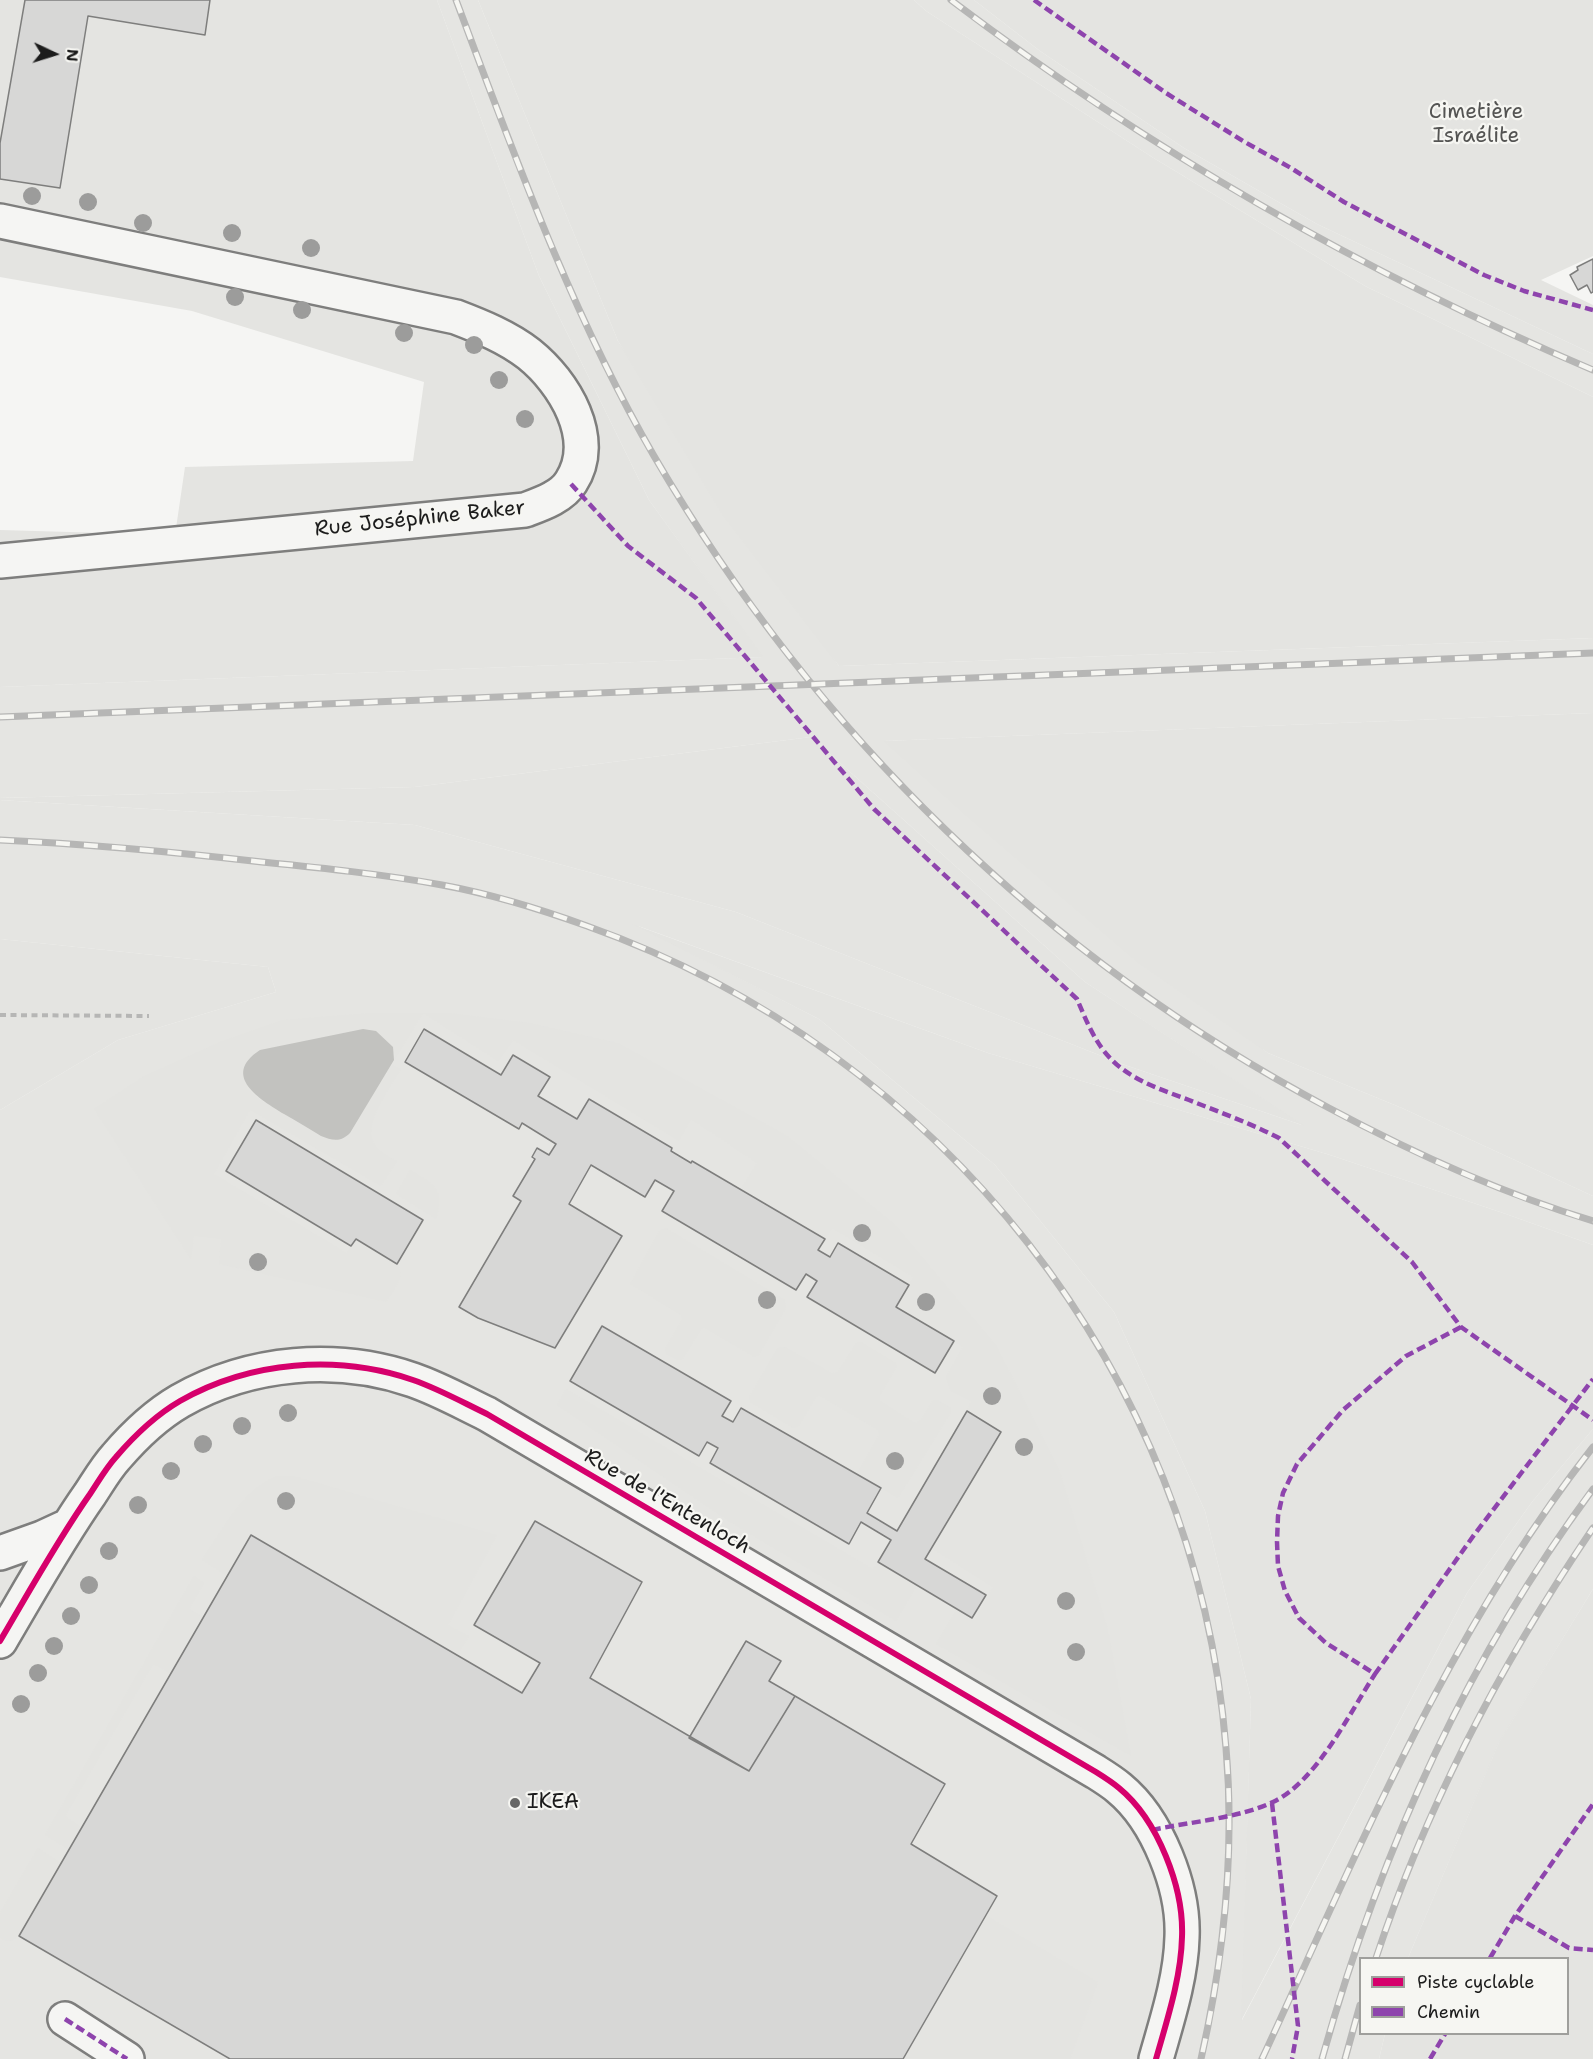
<!DOCTYPE html>
<html>
<head>
<meta charset="utf-8">
<style>
	body { margin:0 }
	#map { position:relative; width:1593px; height:2059px; overflow:hidden; background:#f5f5f3; font-family:"Shantell Sans",sans-serif }
	canvas { display:block }
	.legend { position:absolute; left:1359px; top:1957px; width:210px; height:78px; box-sizing:border-box; background:#f6f6f2; border:2px solid #9f9f9c; margin:0; padding:8px 10px; list-style:none; font-size:18px; color:#1c1c1c }
	.legend li { display:flex; align-items:center; gap:12px; height:30px }
	.legend b { width:30px; border:2px solid #9f9f9c }
	.north { position:absolute; left:24px; top:24px; width:60px; height:60px; -webkit-text-stroke:4px #f6f6f2; paint-order:stroke; rotate:94deg; font-size:16px; font-weight:700; line-height:24px; text-align:center; color:#1c1c1c }
	.north::after { content:''; display:block; margin:auto; width:21px; height:27px; background:#1c1c1c; clip-path:polygon(50% 0,100% 100%,50% 72%,0 100%) }
</style>
</head>
<body>
<div id="map">
<canvas width="1593" height="2059"></canvas>
<ul class="legend">
<li><b style="height:8px;background:#d6006c"></b>Piste cyclable</li>
<li><b style="height:8px;background:#8e44ad"></b>Chemin</li>
</ul>
<div class="north">N</div>
</div>
<script>
const context = document.querySelector('canvas').getContext('2d');
context.lineJoin = 'round';
function fillPath(path, color) { context.fillStyle = color; context.fill(path, 'evenodd'); }
function stroke(path, color, width, dash) { context.strokeStyle = color; context.lineWidth = width; context.lineCap = dash ? 'butt' : 'round'; context.setLineDash(dash || []); context.stroke(path); }
function label(font, color, halo, rows, align = 'center') {
  context.font = font + ' "Shantell Sans",sans-serif'; context.lineWidth = 4.5; context.setLineDash([]); context.textBaseline = 'middle'; context.strokeStyle = halo; context.fillStyle = color; for (const [text, x, y, turn = 0] of rows) {
    context.save(); context.translate(x, y); context.rotate((+turn || 0) * Math.PI / 180); context.textAlign = isNaN(turn) ? turn : align; if (halo) context.strokeText(text, 0, 0); context.fillText(text, 0, 0); context.restore();
  }
}
fillPath(new Path2D(`
	M437 0H478L618 341 839 666 1593 638V713L885 741 1268 1053 1402 1108 1593 1196V1245L1503 1213 1330 1155 988 1053 638 926 819 1019 995 1165 1114 1312 1205 1511 1251 1699 1242 2020 1467 1593 1532 1502 1593 1429V1589L1499 1743 1408 1958H1360V2034H1385L1379 2059H0V1110L118 1040 276 992 268 967 0 939V800L415 825 736 912 1122 1064 1302 1125 1085 982 811 737 415 787 0 798V687L762 657 649 500 539 276Z
	M914 0H974L1040 51 1184 148 1317 224 1593 354V397L1365 286 1152 157 926 11Z`), '#e5e5e2');
fillPath(new Path2D(`
	M0 0H437L539 276 649 500 763 657 0 687V530L175 535 185 467 413 461 424 382 192 311 0 277Z
	M478 0H914L926 11 1152 157 1365 286 1593 397V638L839 666 722 514 618 341Z
	M974 0H1593V256L1541 280 1593 305V354L1317 224 1184 148 1040 51Z
	M1593 713V1196L1402 1108 1268 1053 1140 964 968 817 884 741Z
	M811 737 1085 982 1305 1126 1122 1064 736 912 415 825 0 800V798L415 787Z
	M632 924 988 1053 1330 1155 1503 1213 1593 1245V1429L1532 1502 1467 1593 1241 2021 1251 1699 1205 1511 1114 1312 995 1165 819 1019Z
	M0 939 268 967 276 992 118 1040 0 1110Z
	M369 1013H449L530 1023 618 1043 786 1135 895 1225 997 1347 1060 1472 1108 1630 1131 1756 936 1644 957 1609 975 1620 993 1587 931 1548 1001 1432 967 1411 971 1401 951 1391 946 1377 963 1347 896 1307 913 1277 832 1228 825 1239 741 1189 757 1163 691 1119 679 1141 513 1040 498 1061 423 1013 394 1060 395 1054 370 1029H363L260 1050 247 1088 257 1098 321 1136C333 1141 341 1142 350 1133L392 1065 401 1069C389 1090 356 1131 380 1151 385 1155 392 1158 397 1161L381 1186 250 1110 214 1174 347 1253 356 1239 397 1264C407 1276 393 1290 386 1302L219 1264 221 1239 194 1236 191 1259 94 1109 144 1076 222 1041 282 1020Z
	M410 1170C433 1183 446 1190 436 1219L396 1194Z
	M666 1228 785 1300 786 1308 758 1356 754 1357 705 1328 701 1329 682 1360H678L666 1354 665 1349 682 1320 681 1315 630 1284 660 1230Z
	M857 1342H861L896 1363 897 1366 880 1395V1401L915 1423 921 1420 933 1400H937L951 1408V1412L898 1498 857 1474 879 1435 878 1430 820 1396 816 1397 798 1427 793 1428 750 1402 749 1397 778 1348 785 1347 832 1373 838 1372Z
	M566 1389 873 1569 878 1562 917 1585 896 1621 730 1522 557 1405Z
	M276 1476H294L497 1535 448 1625 469 1636 457 1655 252 1535 227 1576 202 1560C222 1530 242 1491 276 1476Z
	M194 1576 204 1583 189 1609 203 1617 170 1673 153 1664 65 1816 82 1828 69 1850 45 1835Z
	M1593 1589V2059H1379L1385 2034H1568V1958H1408L1499 1742Z
	M38 1848 61 1863 19 1936 11 1941 4 1940 0 1937V1913Z
	M987 1916 1098 1982 1070 2059H903Z`), '#e4e4e1');
fillPath(new Path2D(`
	M363 1029 376 1031 393 1047 394 1060 350 1133C341 1142 333 1141 321 1136 309 1129 297 1121 284 1114 261 1100 220 1076 260 1050Z`), '#c2c2bf');
const building = new Path2D(`
	M25 0H210L205 35 88 16 60 188 0 179V143Z
	M1593 259V292L1591 293 1587 285 1578 290 1570 275 1578 270 1577 267Z
	M424 1029 501 1075 513 1055 550 1077 538 1096 577 1119 589 1099 672 1148 671 1151 691 1163 692 1161 825 1239 818 1250 830 1257 838 1243 909 1285 896 1307 954 1341 935 1373 807 1297 817 1281 806 1274 796 1290 662 1211 674 1191 655 1180 645 1197 591 1165 569 1204 622 1236 555 1348 478 1318 459 1307 521 1201 513 1196 535 1159 532 1157 537 1148 549 1155 556 1144 522 1123 519 1129 405 1062Z
	M256 1120 423 1220 397 1264 356 1239 351 1246 226 1171Z
	M602 1326 731 1401 722 1416 733 1422 741 1408 881 1488 867 1513 897 1531 967 1411 1001 1432 925 1559 986 1595 972 1618 878 1562 891 1540 861 1522 849 1544 710 1463 718 1448 707 1442 699 1456 570 1381Z
	M535 1521 642 1582 590 1678 749 1771 795 1696 945 1784 911 1844 997 1896 903 2059H230L19 1936 251 1535 522 1693 540 1663 474 1625Z
	M746 1641 781 1661 769 1681 795 1696 749 1771 689 1738Z`);
fillPath(building, '#d7d7d6');
stroke(building, '#7e7e7d', 1.5);
const minor = new Path2D(`
	M0 221 456 317C482 327 507 337 529 354 564 382 599 439 571 482 562 497 541 504 525 510L0 561
	M0 1553 42 1538 68 1526
	M0 1641C29 1592 57 1541 90 1494 98 1482 106 1468 116 1457 134 1436 156 1415 180 1401 250 1361 337 1354 413 1380 439 1389 462 1402 487 1414L1096 1772C1104 1777 1112 1782 1119 1788 1158 1820 1184 1888 1182 1937 1181 1978 1167 2020 1156 2059
	M65 2019 127 2059`);
stroke(minor, '#7e7e7d', 38);
stroke(new Path2D(`
	M0 1015 149 1016`), '#b6b6b5', 4, [6, 4.5]);
stroke(minor, '#f5f5f3', 33);
const rail = new Path2D(`
	M456 0C514 154 571 313 654 456 816 734 1044 957 1329 1108 1413 1153 1501 1193 1593 1221
	M951 0C1149 150 1364 273 1593 370
	M0 717 1593 653
	M0 840C88 844 174 852 262 862 322 868 382 874 442 885 491 894 540 909 587 926 941 1052 1196 1372 1226 1748 1235 1853 1224 1957 1201 2059
	M1376 1958C1427 1804 1502 1662 1593 1528
	M1262 2059C1359 1849 1449 1630 1593 1447
	M1322 2059C1379 1855 1466 1660 1593 1489
	M1345 2059 1360 2005`);
stroke(rail, '#b6b6b5', 7);
stroke(rail, '#f6f6f2', 4.5, [14]);
stroke(new Path2D(`
	M1034 0 1166 93 1243 141 1291 168 1344 202 1484 275 1524 291 1593 310
	M571 484 628 546 696 598 874 809 1077 999C1086 1020 1095 1043 1111 1059 1131 1080 1162 1090 1189 1100 1219 1112 1250 1123 1279 1138L1412 1262 1461 1327 1593 1420
	M1461 1327 1406 1356 1343 1410 1297 1464 1283 1493 1278 1516 1277 1542 1278 1566 1285 1591 1299 1618 1326 1643 1375 1674 1474 1535 1593 1379
	M1272 1803 1298 2026 1292 2059
	M1152 1830C1189 1822 1240 1818 1273 1802 1316 1782 1349 1714 1375 1674
	M1515 1916 1569 1948 1593 1950
	M1490 1958 1515 1916 1593 1804
	M65 2019 127 2059
	M1430 2059 1445 2034`), '#8e44ad', 4.5, [9, 4.5]);
stroke(new Path2D(`
	M0 1641C29 1592 57 1541 90 1494 98 1482 106 1468 116 1457 134 1436 156 1415 180 1401 250 1361 337 1354 413 1380 439 1389 462 1402 487 1414L1096 1772C1104 1777 1112 1782 1119 1788 1158 1820 1184 1888 1182 1937 1181 1978 1167 2020 1156 2059`), '#d6006c', 6);
context.fillStyle = '#9c9c9b';
for (const [x, y] of [
	[32,196],
	[88,202],
	[143,223],
	[232,233],
	[311,248],
	[235,297],
	[302,310],
	[404,333],
	[474,345],
	[499,380],
	[525,419],
	[862,1233],
	[258,1262],
	[767,1300],
	[926,1302],
	[992,1396],
	[288,1413],
	[242,1426],
	[203,1444],
	[1024,1447],
	[895,1461],
	[171,1471],
	[286,1501],
	[138,1505],
	[109,1551],
	[89,1585],
	[1066,1601],
	[71,1616],
	[54,1646],
	[1076,1652],
	[38,1673],
	[21,1704]
]) { context.beginPath(); context.arc(x, y, 9, 0, 2 * Math.PI); context.fill(); }
for (const [x, y, r, color] of [
	[515,1803,6,"#686867"]
]) { const dot = new Path2D(); dot.arc(x, y, r, 0, 2 * Math.PI); context.fillStyle = color; context.fill(dot); stroke(dot, '#f6f6f2', 2); }
label('21px', '#545453', '#f6f6f2', [
	["Cimetière",1476,113],
	["Israélite",1476,137]
]);
label('21px', '#1c1c1c', '#f6f6f2', [
	["Rue Joséphine Baker",420,519,-6],
	["Rue de l'Entenloch",667,1502,30]
]);
label('21px', '#1c1c1c', '#f6f6f2', [
	["IKEA",527,1803]
], 'left');
</script>
</body>
</html>
